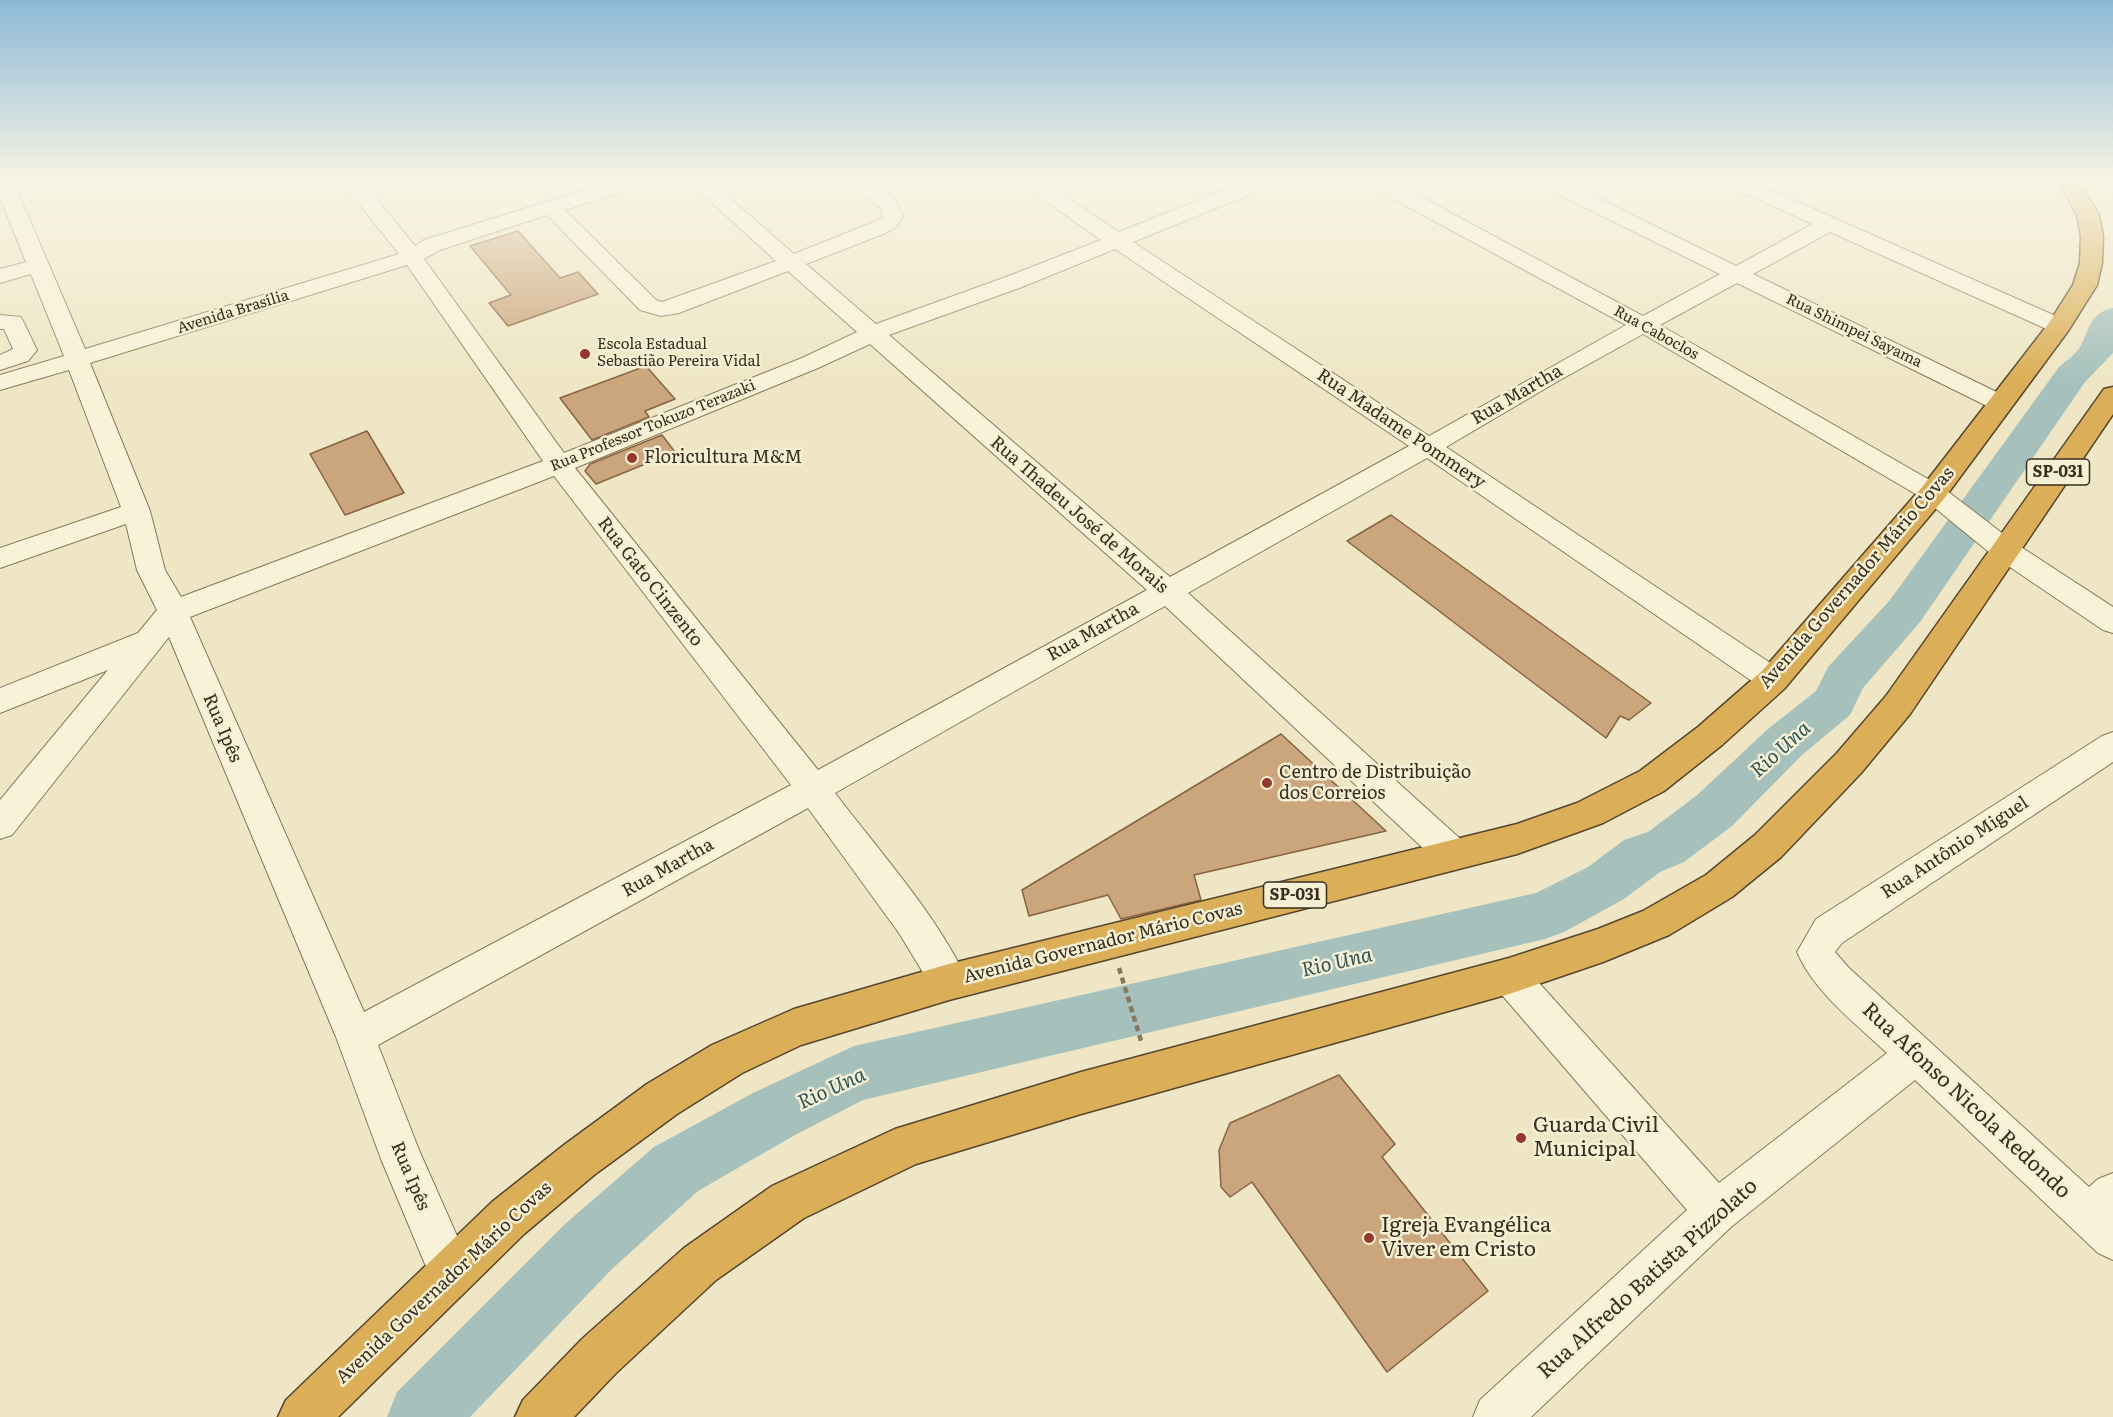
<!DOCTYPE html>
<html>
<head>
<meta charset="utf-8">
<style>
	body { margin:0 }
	canvas { display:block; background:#eee6c4 }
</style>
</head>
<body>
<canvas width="2113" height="1417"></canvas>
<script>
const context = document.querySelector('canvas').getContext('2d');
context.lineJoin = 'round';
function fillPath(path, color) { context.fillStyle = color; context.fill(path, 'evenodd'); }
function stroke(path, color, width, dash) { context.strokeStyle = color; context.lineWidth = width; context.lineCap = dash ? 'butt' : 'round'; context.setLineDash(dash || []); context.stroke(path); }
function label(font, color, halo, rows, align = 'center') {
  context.font = font + ' Literata,serif'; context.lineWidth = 5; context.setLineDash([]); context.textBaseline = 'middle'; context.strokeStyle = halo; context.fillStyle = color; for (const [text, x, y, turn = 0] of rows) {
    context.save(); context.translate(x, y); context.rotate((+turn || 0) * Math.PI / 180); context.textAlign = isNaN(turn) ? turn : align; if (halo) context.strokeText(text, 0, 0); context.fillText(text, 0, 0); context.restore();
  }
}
fillPath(new Path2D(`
	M2113 308V353L2085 382 1920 622 1863 688 1850 715 1802 755 1732 826 1684 862 1660 872 1624 899 1564 932 1545 939 863 1100 795 1135 698 1191 611 1270 470 1417H387L397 1392 565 1224 654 1147 753 1093 854 1046 1536 893 1588 867 1624 840 1648 832 1696 796 1768 729 1816 691 1828 667 1890 600 2059 367C2066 361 2076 354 2080 347 2091 328 2088 314 2113 308Z`), '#a6c1bc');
const building = new Path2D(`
	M518 231 560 278 578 272 598 294 508 326 489 303 511 295 470 246Z
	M646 366 675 399 645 411 649 417 592 440 560 398Z
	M367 431 404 493 345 515 310 454Z
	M662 435 675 452 596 484 585 471 590 464Z
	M1391 515 1651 703 1629 720 1620 716 1606 738 1347 541Z
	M1281 734 1386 831 1194 875 1201 900 1121 919 1108 895 1029 916 1022 890Z
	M1339 1075 1395 1144 1382 1157 1488 1291 1387 1372 1252 1182 1230 1197 1221 1187 1219 1150 1230 1123Z`);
fillPath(building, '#cba57b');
stroke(building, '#876441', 1.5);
const minor = new Path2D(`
	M0 181H13L85 349 399 254 341 181H362L415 246 424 240 613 181H645L642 185 565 210 656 300 662 302 776 261 688 181H710L794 254 881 219 883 216 880 208 849 181H872L896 201 903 216 896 227 886 233 806 264 876 324 1006 277 1101 240 1017 181H1041L1119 232 1247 181H1276L1273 185 1133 242 1429 436 1626 325 1368 185 1365 181H1391L1643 316 1720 274 1539 185 1536 181H1563L1736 266 1813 224 1726 185 1723 181H1750L2067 321 2071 326 2067 331 2059 333 2051 331 1830 232 1753 274 2009 398 2012 403 2009 408 2000 411 1991 408 1737 283 1660 325 1942 487 2015 543 2113 607V633L2103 630 1995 557 1924 499 1643 334 1560 380 1446 447 1784 672 1788 680 1784 688 1773 692 1762 688 1427 458 1188 593 1466 844 1471 855 1466 866 1454 870 1442 866 1165 606 835 793C879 851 938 916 968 982L962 994 949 999 936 994 899 933 808 808 378 1045 419 1150 473 1272 467 1288 451 1294 435 1288 381 1159 336 1037 169 637 12 835 0 839V800L108 670 0 713V688L138 633 157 610 137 570 126 524 0 568V548L121 507 69 370 0 390V375L64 356 31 274 0 283V269L26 262 0 198ZM547 215 640 310 661 316 679 313 788 271 857 332 802 358 564 453 424 259 440 250ZM1115 249 1409 446 1170 577 889 335 1022 287ZM407 265 543 461 181 597 165 570 150 511 90 363ZM870 344 1147 590 818 770 575 468 818 368ZM554 476 791 785 364 1012 190 617Z
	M0 315 21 317 37 350 28 361 0 370V355L13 349 4 329H0Z
	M2113 732V762L1842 943 1835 952 1849 968 2089 1187 2098 1179 2113 1173V1260L2098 1253 1915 1080 1731 1227 1531 1417H1473L1480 1400 1687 1210 1496 988 1490 976 1496 964 1509 959 1522 964 1719 1183 1887 1053C1854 1022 1815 993 1797 952L1816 919 2102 736Z`);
const highway = new Path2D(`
	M2058 181H2079L2099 215 2103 236 2102 263 2097 285 2068 331 1943 500 1784 689 1722 745 1664 791 1603 823 1517 854 949 1000 801 1045 742 1073 677 1114 594 1175 524 1234 338 1417H278L286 1400 492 1202 564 1145 647 1084 712 1045 794 1009 949 964 1517 824 1577 803 1640 771 1698 727 1762 671 1923 486 2049 323 2073 285 2080 263 2081 236 2077 215Z
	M2113 387V414L1910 714 1861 773 1781 857 1732 897 1669 935 1603 962 1509 994 1081 1114 916 1164 804 1218 716 1280 616 1373 574 1417H515L523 1400 582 1339 684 1248 772 1186 895 1129 1081 1072 1509 958 1598 929 1643 911 1706 875 1755 835 1837 753 1886 696 2104 389Z`);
stroke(minor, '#88785b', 2);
stroke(highway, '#56452f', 3);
stroke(new Path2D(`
	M1119 968 1142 1044`), '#88785b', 4.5, [6, 4]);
fillPath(minor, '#f8f2d8');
fillPath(highway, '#dbaf57');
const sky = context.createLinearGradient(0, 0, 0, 380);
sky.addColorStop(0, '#8db9d6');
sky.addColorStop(0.48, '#f7f4e4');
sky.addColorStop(1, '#f7f4e400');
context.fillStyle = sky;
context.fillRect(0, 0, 2113, 380);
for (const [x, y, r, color] of [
	[585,354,6,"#96362c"],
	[632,458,6,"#96362c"],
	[1267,783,6,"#96362c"],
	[1521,1138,6,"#96362c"],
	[1369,1238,6,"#96362c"]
]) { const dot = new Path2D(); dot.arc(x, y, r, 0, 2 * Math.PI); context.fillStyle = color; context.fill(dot); stroke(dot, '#f5efd4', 2); }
label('15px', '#382e1f', '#f5efd4', [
	["Avenida Brasília",233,312,-17],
	["Rua Shimpei Sayama",1854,331,26],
	["Rua Caboclos",1656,333,29],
	["Rua Professor Tokuzo Terazaki",653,426,-22]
]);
label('15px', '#382e1f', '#f5efd4', [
	["Escola Estadual",597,345],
	["Sebastião Pereira Vidal",597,362]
], 'left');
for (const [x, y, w] of [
	[2058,472,63],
	[1295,895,63]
]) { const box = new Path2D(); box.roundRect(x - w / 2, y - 13, w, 26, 4.5); context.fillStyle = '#f5efd4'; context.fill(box); stroke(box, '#382e1f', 1.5); }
label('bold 16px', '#382e1f', null, [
	["SP-031",2058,472],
	["SP-031",1295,895]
]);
label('18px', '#382e1f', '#f5efd4', [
	["Rua Martha",1517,395,-30],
	["Rua Madame Pommery",1401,429,34],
	["Rua Thadeu José de Morais",1079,515,41],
	["Avenida Governador Mário Covas",1857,578,-49],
	["Rua Gato Cinzento",650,582,52],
	["Rua Martha",1093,632,-29],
	["Rua Ipês",222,728,67],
	["Rua Antônio Miguel",1955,848,-33],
	["Rua Martha",668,868,-29],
	["Avenida Governador Mário Covas",1103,943,-14],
	["Rua Ipês",410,1176,67],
	["Avenida Governador Mário Covas",444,1283,-43]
]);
label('18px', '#382e1f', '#f5efd4', [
	["Floricultura M&M",644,458],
	["Centro de Distribuição",1279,773],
	["dos Correios",1279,794]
], 'left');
label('italic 20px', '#2e5658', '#f5efd4', [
	["Rio Una",1781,750,-42],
	["Rio Una",1337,963,-13],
	["Rio Una",832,1089,-25]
]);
label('21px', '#382e1f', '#f5efd4', [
	["Rua Afonso Nicola Redondo",1966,1101,43],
	["Rua Alfredo Batista Pizzolato",1648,1279,-42]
]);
label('21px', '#382e1f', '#f5efd4', [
	["Guarda Civil",1533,1126],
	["Municipal",1533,1150],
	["Igreja Evangélica",1381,1226],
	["Viver em Cristo",1381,1250]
], 'left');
</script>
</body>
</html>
